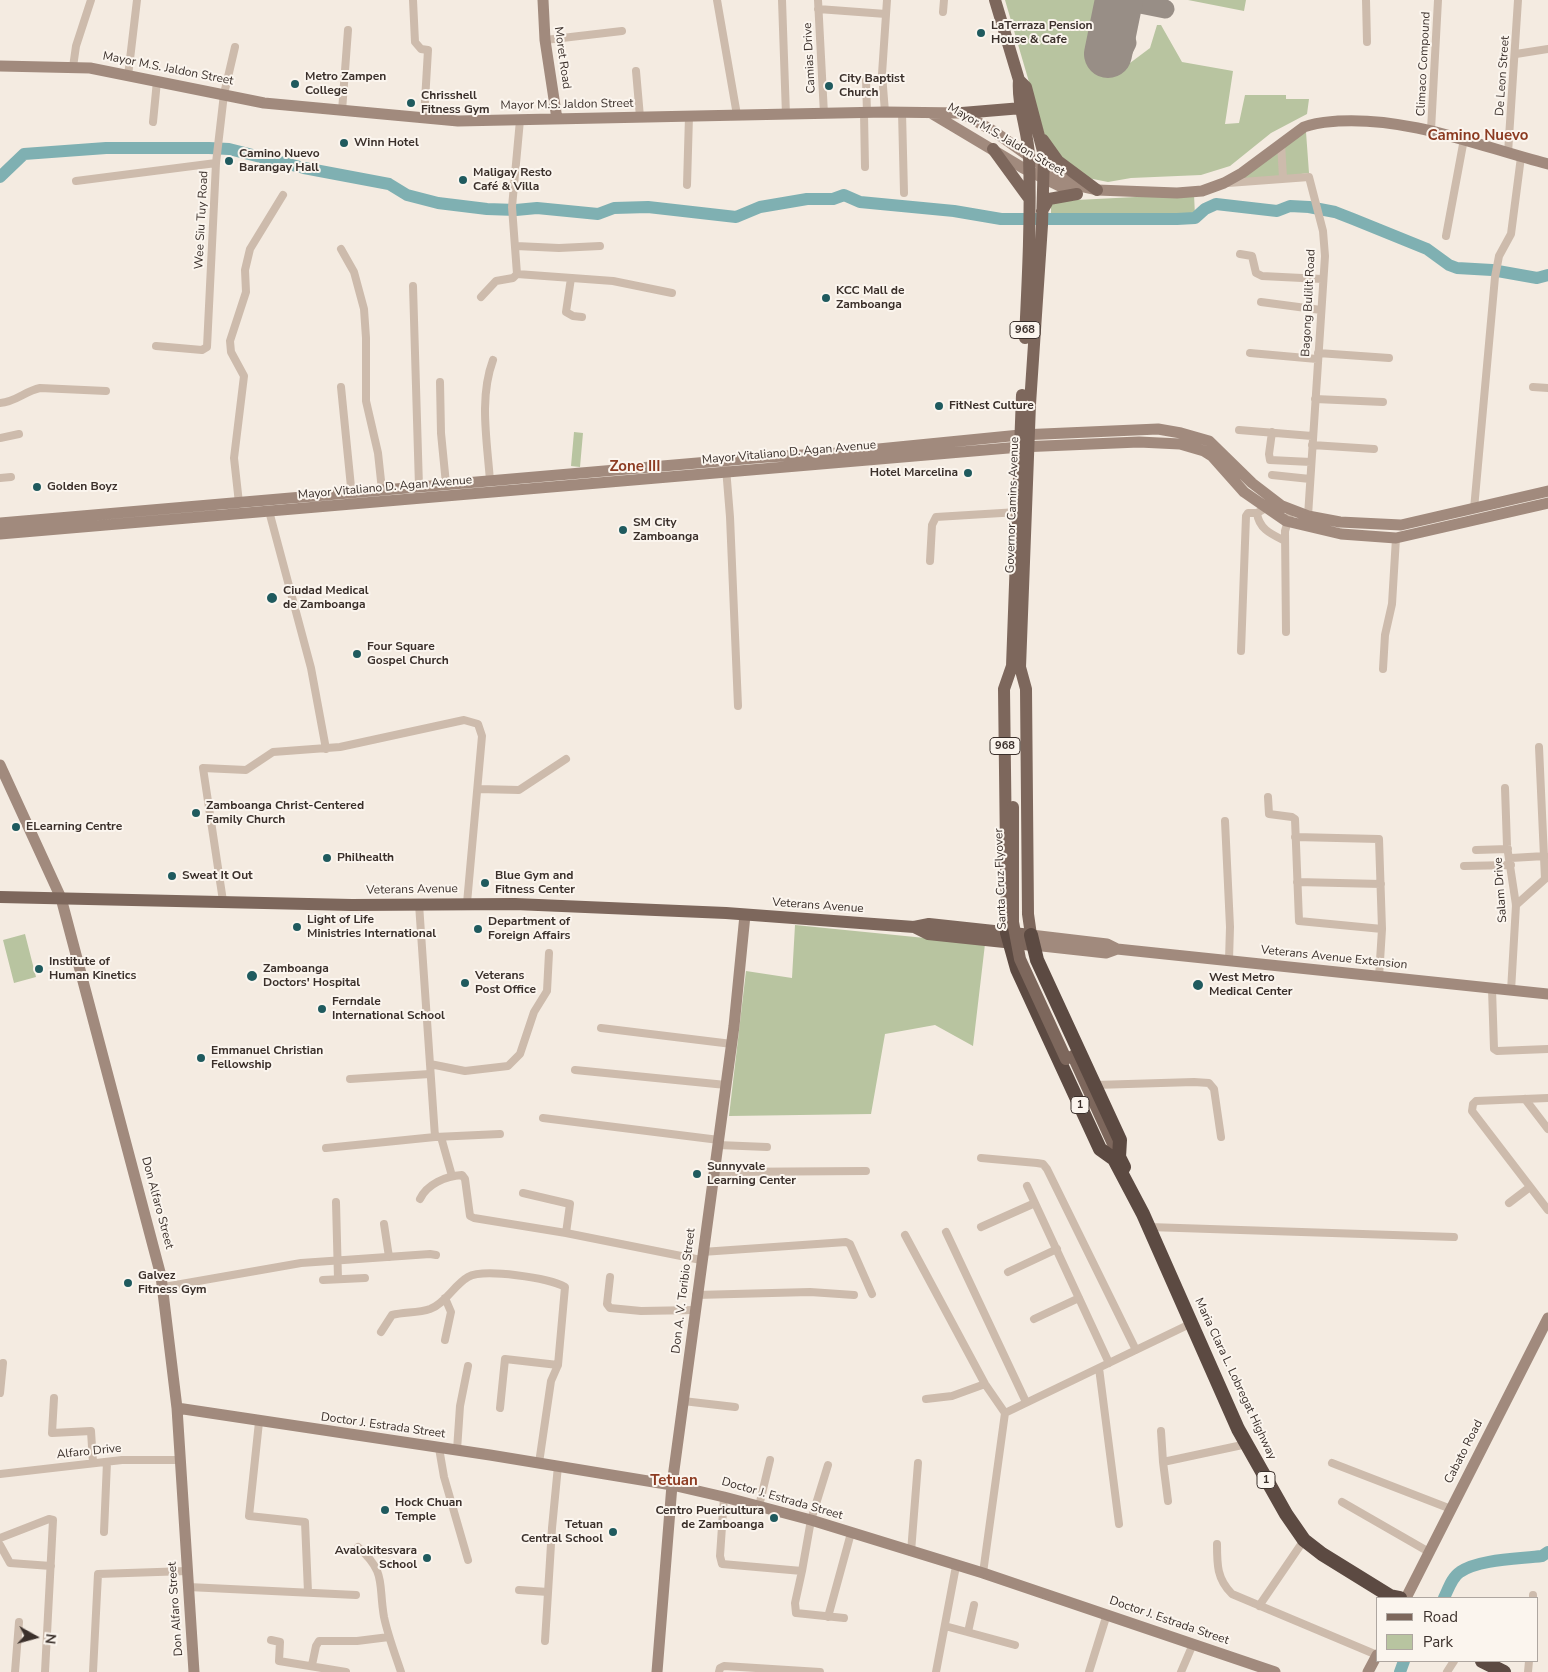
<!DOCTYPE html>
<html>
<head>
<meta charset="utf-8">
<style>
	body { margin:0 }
	#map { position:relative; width:1548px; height:1672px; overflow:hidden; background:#f4ebe1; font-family:"Nunito Sans",sans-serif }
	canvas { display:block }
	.legend { position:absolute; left:1376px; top:1597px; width:162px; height:65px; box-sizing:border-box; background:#fbf5ee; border:1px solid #aea6a0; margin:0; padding:6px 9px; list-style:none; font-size:15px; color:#3b302b }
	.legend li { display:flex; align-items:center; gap:10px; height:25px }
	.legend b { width:25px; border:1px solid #aea6a0 }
	.north { position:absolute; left:10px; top:1612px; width:50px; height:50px; -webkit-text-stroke:4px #fbf5ee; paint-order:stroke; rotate:97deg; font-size:14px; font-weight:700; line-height:20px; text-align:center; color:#3b302b }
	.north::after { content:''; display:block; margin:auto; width:18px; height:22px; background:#3b302b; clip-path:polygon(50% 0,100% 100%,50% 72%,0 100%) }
</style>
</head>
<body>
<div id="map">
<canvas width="1548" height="1672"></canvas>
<ul class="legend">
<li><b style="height:6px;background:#7d675c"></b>Road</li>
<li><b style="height:14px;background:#b8c4a0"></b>Park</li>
</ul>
<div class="north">N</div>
</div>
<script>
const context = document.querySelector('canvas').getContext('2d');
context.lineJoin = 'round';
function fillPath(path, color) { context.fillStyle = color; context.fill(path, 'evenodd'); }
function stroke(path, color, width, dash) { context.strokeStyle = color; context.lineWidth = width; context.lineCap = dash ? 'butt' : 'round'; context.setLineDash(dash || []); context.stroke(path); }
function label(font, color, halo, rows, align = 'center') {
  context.font = font + ' "Nunito Sans",sans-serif'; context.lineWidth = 4; context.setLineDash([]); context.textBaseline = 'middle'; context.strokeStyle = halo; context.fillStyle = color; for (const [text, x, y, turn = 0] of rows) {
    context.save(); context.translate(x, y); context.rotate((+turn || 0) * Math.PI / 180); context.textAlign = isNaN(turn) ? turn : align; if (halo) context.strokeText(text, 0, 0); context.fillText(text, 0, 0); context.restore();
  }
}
fillPath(new Path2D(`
	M1005 0H1098L1088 53 1130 63 1150 48 1157 25H1161L1182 62 1233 71 1225 124 1239 123 1245 95H1286V99H1309L1307 114 1271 133 1230 166 1201 175 1131 178 1108 182 1088 178 1071 167 1046 140Z
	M1188 0H1246L1244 11Z
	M1306 132 1309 173 1285 176 1283 147Z
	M1279 148 1280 177 1241 179Z
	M1194 194 1195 216 1051 215V204L1057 201Z
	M574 432 583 433 580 467 571 466Z
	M795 925 985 944 973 1046 935 1025 885 1034 871 1114 729 1116 746 971 792 978Z
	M25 934 36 977 14 983 3 940Z`), '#b8c4a0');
stroke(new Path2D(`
	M0 177 24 154 106 148H209L229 149 304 168 389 184 407 195 438 203 487 209 516 210 537 208 598 214 614 208 648 207 736 217 760 207 807 199H833L844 195 860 202 954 211 1001 219H1177L1195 218 1205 209 1216 204 1277 211 1290 206 1309 207 1335 212 1353 219 1427 249 1449 265 1457 268 1492 270 1537 278 1548 275
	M1444 1598C1448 1590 1452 1577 1460 1572 1479 1559 1519 1559 1542 1556L1548 1552
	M1400 1672 1404 1661`), '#7fb0b2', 12);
stroke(new Path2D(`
	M1120 0 1165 9
	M1116 14 1100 31 1101 38 1110 47 1124 49 1127 43 1118 5`), '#988e86', 19);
stroke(new Path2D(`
	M1108 54 1119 0`), '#988e86', 48);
stroke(new Path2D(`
	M413 0 415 42 421 49 428 50 424 118
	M717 0 737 115
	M782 0 786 115
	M818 0 824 114
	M1366 0 1367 42
	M818 9 886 14
	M943 12 944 0
	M545 40 622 31
	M1516 54 1548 49
	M73 67 76 46 91 0
	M636 71 640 117
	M128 76 137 0
	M866 79 867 113
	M342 111 348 30
	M885 112 882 74 887 0
	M902 112 904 193
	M864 113 865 167
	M153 122 157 81
	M1431 130 1438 0
	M1281 143 1283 178
	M1508 153 1518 0
	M76 181 216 163
	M1228 183 1309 177 1323 231 1325 256 1308 516
	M687 185 689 116
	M1446 236 1464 139
	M516 246 559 248 600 246
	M341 249 354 272 364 309 366 338V401L378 453 382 490
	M1240 254 1252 256 1256 273 1262 276 1322 279
	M517 274 613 281 672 293
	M571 278 566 312 573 316 582 317
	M413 286 419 487
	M481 297 496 281 513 278 517 274 512 207 520 120
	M1261 302 1321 310
	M156 346 202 350 207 347 216 163 224 94 235 47
	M1250 353 1317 359
	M1318 353 1389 358
	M440 382 441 433 446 484
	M341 387 352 497
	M1533 387 1548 388
	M1315 399 1383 402
	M0 403C16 402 25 391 40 388L106 391
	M1239 430 1312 436
	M1272 432 1269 454 1270 460 1311 462
	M0 438 19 434
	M1312 445 1374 449
	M726 468 730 517 738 706
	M1272 475 1310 479
	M0 478 11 477
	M490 481C487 440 479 398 493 360
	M239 503 234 458 244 376 231 352 230 341 246 292 245 270 250 249 283 195
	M1474 509 1495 277 1499 256 1511 234 1521 157
	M269 511 311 668 326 749
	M1257 513C1259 529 1271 534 1285 541
	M930 561 932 525 936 517 1018 512
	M1286 632 1285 531 1291 511
	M1241 651 1246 516 1248 513H1257L1266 508
	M1383 669 1385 635 1392 604 1396 538
	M1505 788 1507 846 1516 905 1511 991
	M478 789 519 790 566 759
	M1268 797 1269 814 1292 817 1295 819 1299 921 1382 929
	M1225 821 1230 927 1229 960
	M1295 837 1379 839 1382 929 1379 977
	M1476 850 1508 849
	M1511 858 1545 856
	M1464 866 1511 865
	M1297 882 1381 884
	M223 901 203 768 246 770 273 752 340 747 464 720 478 724 482 736 467 903
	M419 904 435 1137
	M1516 905 1545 879 1539 747
	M1492 989 1494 1049 1497 1051 1548 1049
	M601 1028 732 1044
	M430 1064 465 1071 508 1066 520 1054 534 1012 547 991 549 953
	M575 1070 726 1085
	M350 1079 430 1074
	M1095 1085 1194 1082 1209 1083 1214 1089 1221 1137
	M1548 1098 1476 1101 1473 1104 1472 1111 1548 1210
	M1525 1099 1548 1129
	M543 1118 719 1140
	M441 1137 452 1176
	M718 1145 767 1147
	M326 1148 435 1137 500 1134
	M981 1158 1037 1163 1043 1164 1047 1169 1136 1350
	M714 1172 866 1171
	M1027 1186 1109 1363
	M523 1193 570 1204 566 1233
	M420 1199C427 1184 446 1176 462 1175L465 1179 470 1216 474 1218 566 1233 701 1260
	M336 1202 338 1279
	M1509 1203 1530 1187
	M384 1224 389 1257
	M981 1227 1035 1203
	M1149 1227 1454 1237
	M946 1232 1026 1402
	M905 1235 985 1384 1005 1413
	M702 1252 846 1242 850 1244 872 1294
	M1008 1272 1057 1249
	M610 1277 607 1304 610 1308 641 1311 695 1310
	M323 1280 365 1278
	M164 1287 301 1263 430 1254 436 1255
	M696 1295 810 1292 854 1295
	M1034 1319 1079 1298
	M381 1332 392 1315C405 1312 418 1313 430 1309 446 1303 454 1285 468 1277 484 1268 549 1278 565 1287L558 1365 551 1381 539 1463
	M445 1340 451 1312 445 1298
	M1099 1368 1119 1524
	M0 1393 3 1363
	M54 1398 52 1433 91 1431 93 1463
	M926 1399 952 1396 985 1384
	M683 1401 735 1407
	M500 1408 505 1359 558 1365
	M259 1422 249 1516 305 1522 308 1592
	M1161 1431 1163 1462
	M439 1448 444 1477 468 1560
	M457 1450 460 1406 468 1366
	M1332 1463 1451 1509
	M0 1474 122 1460H180
	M724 1497 720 1556 722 1564 802 1571 811 1520 828 1465
	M1168 1501 1163 1462 1247 1444
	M1342 1502 1429 1552
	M759 1506 770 1460
	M104 1532 107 1462
	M0 1538 49 1519 53 1520 45 1672
	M1217 1544C1217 1565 1217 1579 1232 1594L1377 1655
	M0 1545 10 1563 51 1566
	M358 1547C387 1573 378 1583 384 1617 388 1636 395 1654 401 1672
	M911 1552 918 1463
	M802 1571 795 1603 796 1613 844 1618
	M983 1573 1005 1413 1192 1323
	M188 1587 356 1595
	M519 1590 548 1592
	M1533 1598V1595
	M1259 1606 1304 1540
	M828 1617 851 1533
	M945 1626 1015 1645
	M968 1632 974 1605
	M271 1640 280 1642 279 1661 346 1672
	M545 1641 552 1528 558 1466
	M312 1665 316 1646 319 1641H357L389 1637
	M15 1672 19 1622
	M93 1672 98 1574 187 1571
	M719 1672 720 1668 724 1666 820 1672
	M936 1672 956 1566
	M1089 1672 1107 1614
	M1181 1672 1193 1644
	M1447 1672 1454 1661
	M1528 1672 1529 1661`), '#cdbbac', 8);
stroke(new Path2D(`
	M543 0 545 40 557 119
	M0 66 90 68 264 103 458 121 885 112 962 113 995 132 1051 172 1074 185 1097 190 1177 193 1202 191 1224 183 1242 173 1304 127C1316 122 1326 122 1338 121 1411 117 1478 146 1548 164
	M931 113 1023 168 1074 193
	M0 523 767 457 838 453 1020 435 1158 429 1181 433 1209 441 1252 483 1282 506 1308 516 1340 522 1401 525 1548 491
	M0 534 1020 447 1139 442 1180 444 1204 451 1212 456 1244 492 1286 521 1341 534 1396 538 1548 503
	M0 765 61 898 161 1276 177 1408 194 1672
	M1031 935 1107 944 1117 949 1548 994
	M1033 945 1106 953 1117 949
	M177 1408 490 1455 672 1485 724 1497 811 1520 983 1573 1275 1672
	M1406 1598 1548 1318
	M657 1672 672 1485 734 1026 745 915
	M1368 1672 1377 1655`), '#a18a7d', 11);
stroke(new Path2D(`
	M995 0 1019 80C1017 105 1028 131 1029 156 1031 217 1028 277 1025 338
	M962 113 1022 108
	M1043 140 1058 161 1097 190
	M993 149 1028 197
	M1042 211 1049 199 1077 194
	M0 897 352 905 515 904 726 913 914 927 929 924 1031 935 1028 914 1026 689 1020 667 1030 404 1042 225 1044 155 1026 87 1019 80
	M914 927 928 934 1033 945
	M1007 933 1004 689 1012 666 1022 395
	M1073 1056 1119 1157`), '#7d675c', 12);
stroke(new Path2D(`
	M1007 933 1017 969 1100 1149 1114 1159 1143 1214 1238 1429 1286 1514 1304 1540 1322 1554 1390 1596 1400 1598
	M1031 935 1037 960 1120 1140 1119 1157 1124 1167
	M1482 1661 1504 1672`), '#5c4a42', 14);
stroke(new Path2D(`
	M1013 807V922L1020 959 1066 1059`), '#7d675c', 12);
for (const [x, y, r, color] of [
	[981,33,5,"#1f5a5e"],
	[295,84,5,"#1f5a5e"],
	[829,86,5,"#1f5a5e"],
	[411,103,5,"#1f5a5e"],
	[344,143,5,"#1f5a5e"],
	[229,161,5,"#1f5a5e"],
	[463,180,5,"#1f5a5e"],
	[826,298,5,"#1f5a5e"],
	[939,406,5,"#1f5a5e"],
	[968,473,5,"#1f5a5e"],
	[37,487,5,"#1f5a5e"],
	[623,530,5,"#1f5a5e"],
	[272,598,6,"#1f5a5e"],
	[357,654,5,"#1f5a5e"],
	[196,813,5,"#1f5a5e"],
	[16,827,5,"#1f5a5e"],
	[327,858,5,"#1f5a5e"],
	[172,876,5,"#1f5a5e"],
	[485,883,5,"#1f5a5e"],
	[297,927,5,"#1f5a5e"],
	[478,929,5,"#1f5a5e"],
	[39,969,5,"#1f5a5e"],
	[252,976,6,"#1f5a5e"],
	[465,983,5,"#1f5a5e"],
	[1198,985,6,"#1f5a5e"],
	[322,1009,5,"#1f5a5e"],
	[201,1058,5,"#1f5a5e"],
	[697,1174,5,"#1f5a5e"],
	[128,1283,5,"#1f5a5e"],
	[385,1510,5,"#1f5a5e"],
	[774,1518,5,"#1f5a5e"],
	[613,1532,5,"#1f5a5e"],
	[427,1558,5,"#1f5a5e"]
]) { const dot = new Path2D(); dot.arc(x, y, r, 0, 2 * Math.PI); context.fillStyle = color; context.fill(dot); stroke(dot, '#fbf5ee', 2); }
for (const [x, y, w] of [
	[1025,330,30],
	[1005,746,30],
	[1080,1105,18],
	[1266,1480,18]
]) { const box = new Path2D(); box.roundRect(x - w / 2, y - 8.5, w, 17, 4); context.fillStyle = '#fbf5ee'; context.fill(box); stroke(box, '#3b302b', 1); }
label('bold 11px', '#3b302b', null, [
	["968",1025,330],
	["968",1005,746],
	["1",1080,1105],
	["1",1266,1480]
]);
label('bold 12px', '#3b302b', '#fbf5ee', [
	["LaTerraza Pension",991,26],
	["House & Cafe",991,40],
	["Metro Zampen",305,77],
	["College",305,91],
	["City Baptist",839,79],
	["Church",839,93],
	["Chrisshell",421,96],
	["Fitness Gym",421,110],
	["Winn Hotel",354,143],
	["Camino Nuevo",239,154],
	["Barangay Hall",239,168],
	["Maligay Resto",473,173],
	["Café & Villa",473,187],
	["KCC Mall de",836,291],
	["Zamboanga",836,305],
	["FitNest Culture",949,406],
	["Hotel Marcelina",958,473,"right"],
	["Golden Boyz",47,487],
	["SM City",633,523],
	["Zamboanga",633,537],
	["Ciudad Medical",283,591],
	["de Zamboanga",283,605],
	["Four Square",367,647],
	["Gospel Church",367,661],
	["Zamboanga Christ-Centered",206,806],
	["Family Church",206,820],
	["ELearning Centre",26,827],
	["Philhealth",337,858],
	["Sweat It Out",182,876],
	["Blue Gym and",495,876],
	["Fitness Center",495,890],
	["Light of Life",307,920],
	["Ministries International",307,934],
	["Department of",488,922],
	["Foreign Affairs",488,936],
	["Institute of",49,962],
	["Human Kinetics",49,976],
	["Zamboanga",263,969],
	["Doctors' Hospital",263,983],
	["Veterans",475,976],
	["Post Office",475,990],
	["West Metro",1209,978],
	["Medical Center",1209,992],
	["Ferndale",332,1002],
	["International School",332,1016],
	["Emmanuel Christian",211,1051],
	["Fellowship",211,1065],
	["Sunnyvale",707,1167],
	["Learning Center",707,1181],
	["Galvez",138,1276],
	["Fitness Gym",138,1290],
	["Hock Chuan",395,1503],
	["Temple",395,1517],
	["Centro Puericultura",764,1511,"right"],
	["de Zamboanga",764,1525,"right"],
	["Tetuan",603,1525,"right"],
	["Central School",603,1539,"right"],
	["Avalokitesvara",417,1551,"right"],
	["School",417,1565,"right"]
], 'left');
label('12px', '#3b302b', '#fbf5ee', [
	["Moret Road",562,58,82],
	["Camias Drive",810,58,-93],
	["Climaco Compound",1424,64,-87],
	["Mayor M.S. Jaldon Street",168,69,11],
	["De Leon Street",1503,76,-86],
	["Mayor M.S. Jaldon Street",567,105,-1],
	["Mayor M.S. Jaldon Street",1006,140,30],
	["Wee Siu Tuy Road",202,220,-87],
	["Bagong Bulilit Road",1309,303,-87],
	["Mayor Vitaliano D. Agan Avenue",789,453,-5],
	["Mayor Vitaliano D. Agan Avenue",385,488,-5],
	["Governor Camins Avenue",1013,505,-88],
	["Santa Cruz Flyover",1001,879,-92],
	["Veterans Avenue",412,890,-1],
	["Salam Drive",1501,890,-94],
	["Veterans Avenue",818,906,4],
	["Veterans Avenue Extension",1334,958,6],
	["Don Alfaro Street",157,1203,75],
	["Don A. V. Toribio Street",684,1291,-83],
	["Maria Clara L. Lobregat Highway",1235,1379,65],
	["Doctor J. Estrada Street",383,1426,8],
	["Alfaro Drive",89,1452,-6],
	["Cabato Road",1464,1452,-63],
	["Doctor J. Estrada Street",782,1499,16],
	["Don Alfaro Street",176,1609,-94],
	["Doctor J. Estrada Street",1169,1621,19]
]);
label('bold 15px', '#8c3b22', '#fbf5ee', [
	["Camino Nuevo",1478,136],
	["Zone III",635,467],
	["Tetuan",674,1481]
]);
</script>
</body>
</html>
